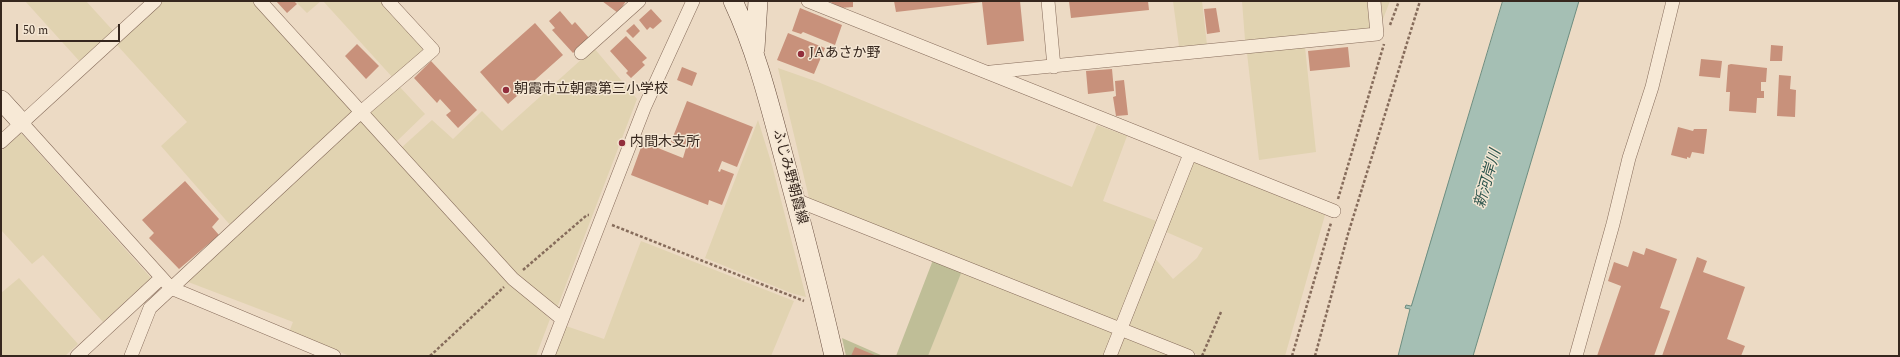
<!DOCTYPE html>
<html>
<head>
<meta charset="utf-8">
<style>
	body { margin:0 }
	#map { position:relative; width:1900px; height:357px; overflow:hidden; background:#ecdac4; font-family:Spectral,serif }
	canvas { display:block }
	.frame { position:absolute; inset:0; border:2px solid #36271e; pointer-events:none }
	.scale { position:absolute; left:16px; top:24px; width:104px; height:18px; box-sizing:border-box; border:2px solid #36271e; border-top:0; padding-left:5px; font-size:12px; line-height:14px; white-space:nowrap; color:#36271e; -webkit-text-stroke:3px #f4e6d3; paint-order:stroke }
</style>
</head>
<body>
<div id="map">
<canvas width="1900" height="357"></canvas>
<div class="frame"></div>
<div class="scale">50 m</div>
</div>
<script>
const context = document.querySelector('canvas').getContext('2d');
context.lineJoin = 'round';
function fillPath(path, color) { context.fillStyle = color; context.fill(path, 'evenodd'); }
function stroke(path, color, width, dash) { context.strokeStyle = color; context.lineWidth = width; context.lineCap = dash ? 'butt' : 'round'; context.setLineDash(dash || []); context.stroke(path); }
function label(font, color, halo, rows, align = 'center') {
  context.font = font + ' Spectral,"Noto Sans JP",serif'; context.lineWidth = 3; context.setLineDash([]); context.textBaseline = 'middle'; context.strokeStyle = halo; context.fillStyle = color; for (const [text, x, y, turn = 0] of rows) {
    context.save(); context.translate(x, y); context.rotate((+turn || 0) * Math.PI / 180); context.textAlign = isNaN(turn) ? turn : align; if (halo) context.strokeText(text, 0, 0); context.fillText(text, 0, 0); context.restore();
  }
}
fillPath(new Path2D(`
	M25 1H86L116 34 82 64Z
	M162 1H254L353 110 354 114 231 226 161 146 187 122 116 44Z
	M295 1H321L307 13Z
	M323 1H383L426 48 394 79Z
	M1173 1H1202L1207 45 1179 46Z
	M1242 1H1368L1371 30 1245 40Z
	M1381 1H1390L1383 19Z
	M1305 47 1316 152 1259 160 1247 53Z
	M594 48 637 99 557 308 521 278 401 148 432 120 453 139 482 111 502 131Z
	M778 68 818 82 1072 187 1097 125 1127 136 1103 201 1159 222 1121 321 1114 324 810 202Z
	M398 85 425 114 395 143 369 114Z
	M362 118 515 286 550 319 536 356H350L289 332 293 322 183 280Z
	M758 120 772 165 806 297 791 293 705 258Z
	M21 133 151 278 103 322 43 255 32 264 1 230V151Z
	M1195 162 1325 215 1285 356H1201L1128 328 1153 256 1173 279 1197 258 1203 248 1164 231 1190 164Z
	M641 241 794 301 771 356H555L566 326 604 339Z
	M962 271 1113 331 1106 356H928Z
	M19 278 78 344 65 356H1V293Z
	M1122 337 1178 356H1115Z`), '#e1d3b1');
fillPath(new Path2D(`
	M933 260 962 271 928 356H896Z
	M842 338 883 356H846Z`), '#bfbe97');
const water = new Path2D(`
	M1503 1H1579L1473 356H1398L1410 309 1405 308 1406 305 1411 306Z`);
fillPath(water, '#a5bfb4');
stroke(water, '#6d8d80', 1);
fillPath(new Path2D(`
	M276 1H294L297 4 287 13Z
	M602 1H626L618 13Z
	M829 1H853V7L840 8Z
	M894 1H1020L1024 41 987 45 982 2 896 12Z
	M1069 1H1148L1149 10 1071 18Z
	M800 8 842 25 835 45 803 32 801 34 792 31Z
	M1216 8 1220 32 1207 34 1204 9Z
	M651 9 662 21 653 29 650 27 647 30 639 20Z
	M560 11 572 25 575 22 589 38 573 53 552 30 555 28 549 21Z
	M535 23 563 55 508 104 480 72Z
	M634 24 640 31 633 38 626 31Z
	M788 33 825 48 814 74 777 60Z
	M626 36 647 58 642 62 645 65 631 78 626 73 628 71 610 51Z
	M357 44 379 66 366 79 345 56Z
	M1771 45 1783 46 1782 61H1770Z
	M1348 47 1350 67 1310 71 1308 51Z
	M1701 59 1722 61 1720 78 1699 76Z
	M431 61 477 110 458 128 446 115 451 111 440 99 437 103 414 78Z
	M1731 64 1767 68 1766 82H1761V91H1764V98H1757L1756 113 1729 111 1730 92H1726L1728 65Z
	M682 67 697 73 692 86 677 80Z
	M1112 69 1114 91 1088 94 1086 71Z
	M1779 75 1791 76 1790 89 1796 90 1795 117 1777 116Z
	M1124 80 1128 115 1116 116 1113 97 1116 96 1115 81Z
	M687 101 753 127 737 167 722 161 718 171 720 172 721 169 734 174 722 205 709 200 708 205 631 175 643 142 683 158 686 148 671 142Z
	M1678 127 1693 131 1694 129H1707L1704 154 1692 152 1690 158 1687 157V159L1671 155Z
	M185 181 219 219 212 227 219 235 179 269 149 238 154 233 142 220Z
	M1646 248 1677 259 1660 308 1670 311 1654 356H1597L1621 286 1608 281 1614 262 1628 267 1633 251 1644 255Z
	M1697 257 1707 261 1703 272 1745 287 1727 339 1745 346 1741 356H1662Z
	M855 347 877 356H851Z`), '#c8917b');
const street = new Path2D(`
	M260 1 513 279 562 319
	M808 1 1334 211
	M1048 1 1054 67
	M581 53 639 1
	M991 72 1377 34 1374 1
	M22 123 171 288 334 356
	M1 142 155 1
	M796 200 1188 356
	M77 356 161 278
	M131 356 150 308 361 112 433 50 388 1
	M548 356 645 106 693 1
	M1110 356 1190 154
	M1576 356 1613 224 1629 158 1652 87 1673 1`);
const secondary = new Path2D(`
	M733 1C755 48 768 98 781 147 800 217 818 286 834 356
	M755 49 758 1
	M1 100 22 123`);
stroke(street, '#866c5b', 14);
stroke(secondary, '#674d3e', 20);
stroke(new Path2D(`
	M1390 25 1399 1
	M1338 199 1384 44
	M612 225 804 301
	M523 270 587 215H589
	M430 356 504 287
	M1202 356 1221 312
	M1292 356 1331 223
	M1315 356 1348 234 1420 1`), '#866c5b', 2.5, [3, 2]);
stroke(street, '#f7e9d6', 13);
stroke(secondary, '#f7e9d6', 19);
for (const [x, y, r, color] of [
	[801,54,4,"#922e3c"],
	[506,90,4,"#922e3c"],
	[622,143,4,"#922e3c"]
]) { const dot = new Path2D(); dot.arc(x, y, r, 0, 2 * Math.PI); context.fillStyle = color; context.fill(dot); stroke(dot, '#f4e6d3', 1.5); }
label('14px', '#36271e', '#f4e6d3', [
	["JAあさか野",809,54],
	["朝霞市立朝霞第三小学校",514,90],
	["内間木支所",630,143]
], 'left');
label('14px', '#36271e', '#f4e6d3', [
	["ふじみ野朝霞線",789,177,75]
]);
label('italic 15px', '#2e554d', '#f4e6d3', [
	["新河岸川",1489,179,-74]
]);
</script>
</body>
</html>
